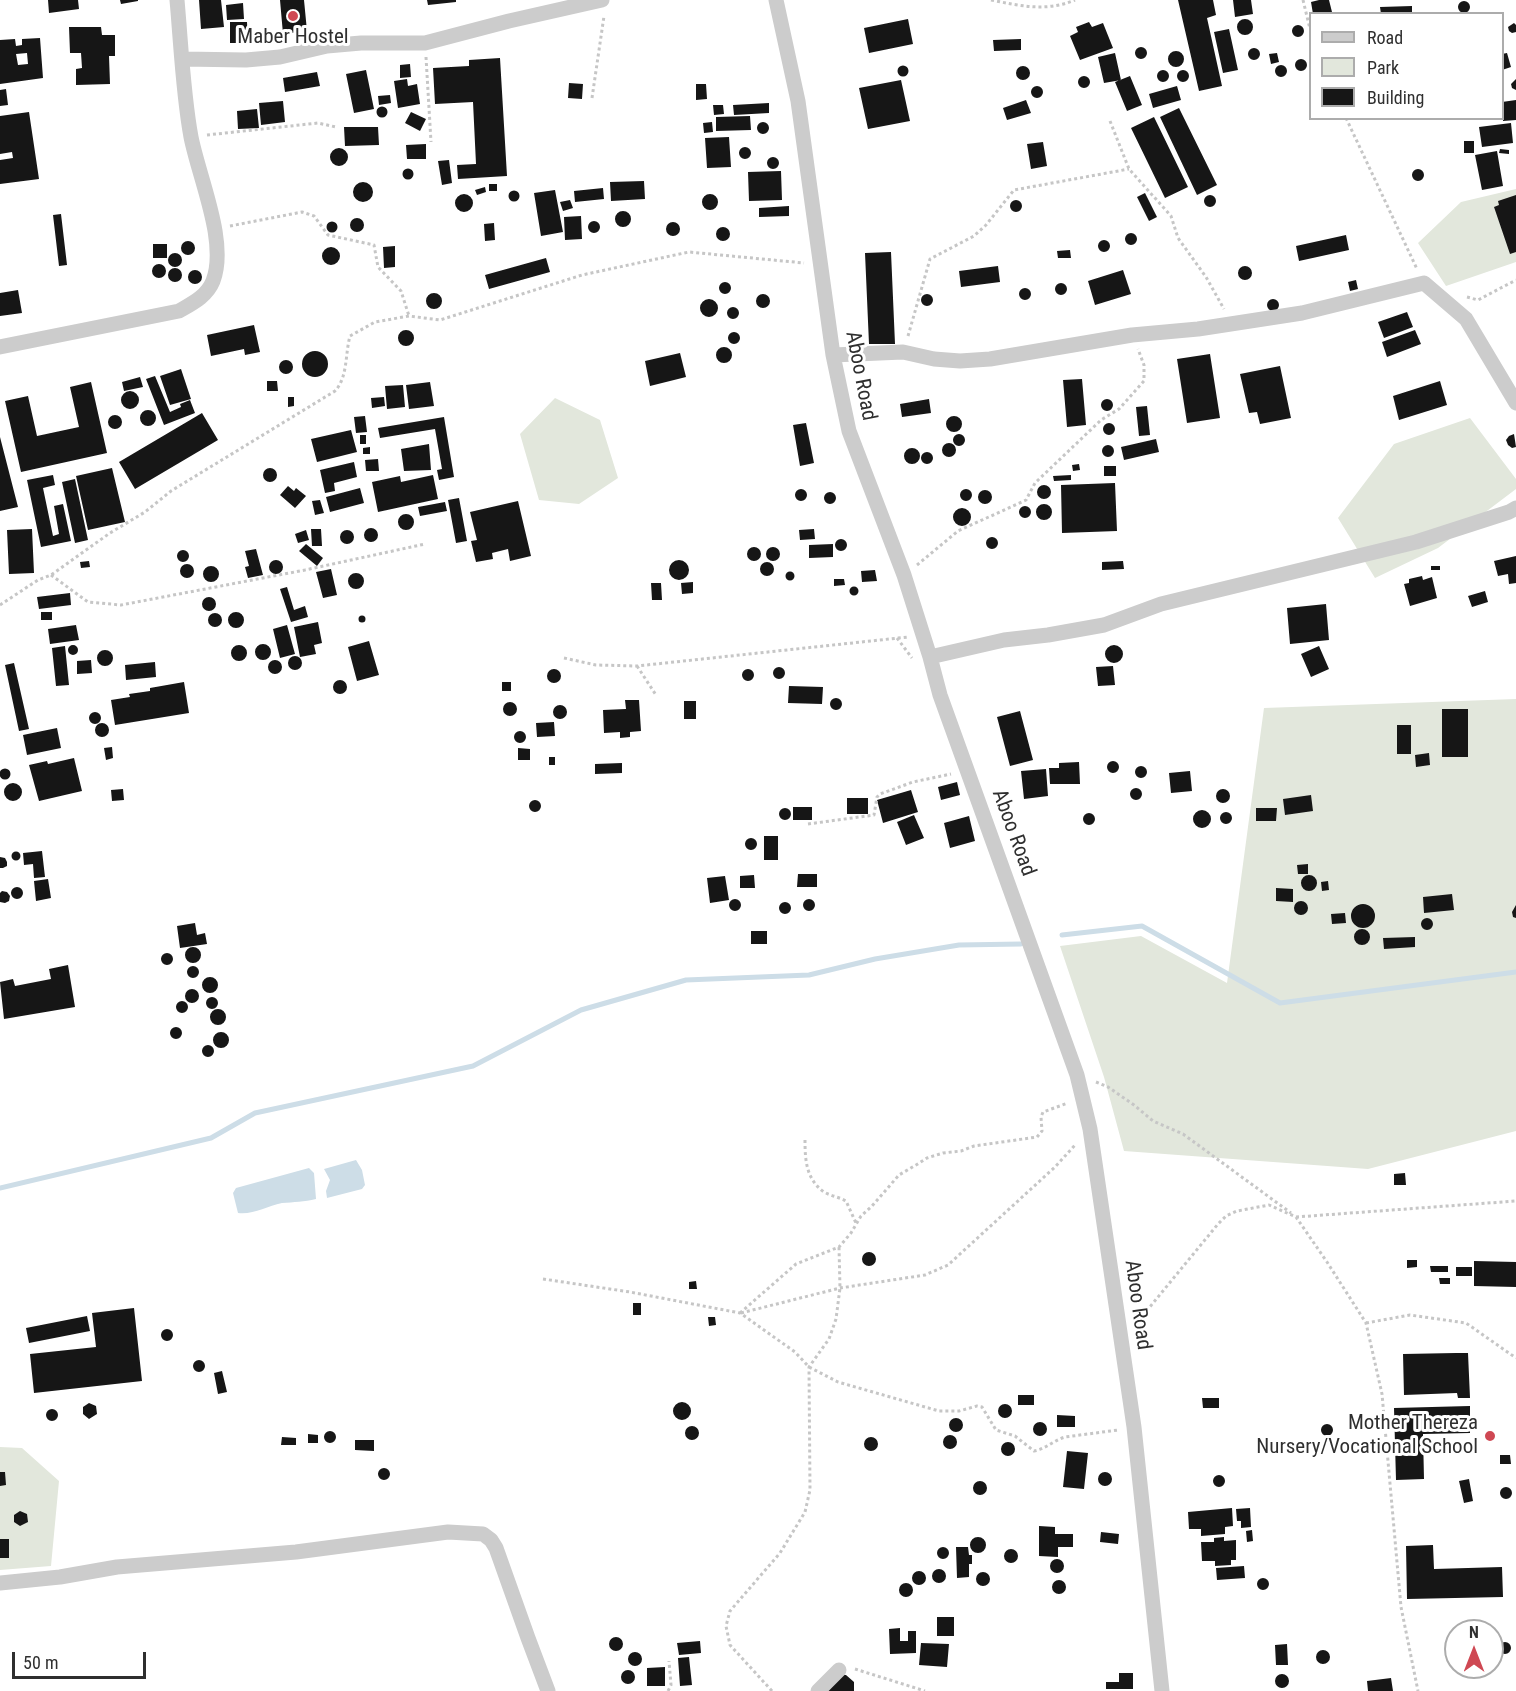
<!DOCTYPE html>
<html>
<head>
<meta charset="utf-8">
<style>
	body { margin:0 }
	#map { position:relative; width:1516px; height:1691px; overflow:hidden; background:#fff; font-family:"Roboto Condensed",sans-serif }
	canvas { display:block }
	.legend { position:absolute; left:1309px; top:12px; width:195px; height:108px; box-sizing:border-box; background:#fff; border:2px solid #acacac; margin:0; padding:8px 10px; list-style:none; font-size:18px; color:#2f2f2f }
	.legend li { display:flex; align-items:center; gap:12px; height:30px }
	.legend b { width:30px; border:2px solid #acacac }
	.north { position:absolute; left:1444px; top:1619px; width:60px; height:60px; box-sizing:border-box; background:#fff; border:2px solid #acacac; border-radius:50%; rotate:0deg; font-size:16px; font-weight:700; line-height:24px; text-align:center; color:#2f2f2f }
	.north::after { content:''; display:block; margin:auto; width:21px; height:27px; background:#cf4853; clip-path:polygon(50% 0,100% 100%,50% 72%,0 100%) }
	.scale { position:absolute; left:12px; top:1652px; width:134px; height:27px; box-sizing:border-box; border:3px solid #2f2f2f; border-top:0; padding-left:8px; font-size:18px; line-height:21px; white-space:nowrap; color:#2f2f2f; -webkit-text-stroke:4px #fff; paint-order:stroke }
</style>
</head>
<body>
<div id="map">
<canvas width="1516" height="1691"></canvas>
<ul class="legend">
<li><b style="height:8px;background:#ccc"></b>Road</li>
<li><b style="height:16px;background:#e2e7dc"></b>Park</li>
<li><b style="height:16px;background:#161616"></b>Building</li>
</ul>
<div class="north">N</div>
<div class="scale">50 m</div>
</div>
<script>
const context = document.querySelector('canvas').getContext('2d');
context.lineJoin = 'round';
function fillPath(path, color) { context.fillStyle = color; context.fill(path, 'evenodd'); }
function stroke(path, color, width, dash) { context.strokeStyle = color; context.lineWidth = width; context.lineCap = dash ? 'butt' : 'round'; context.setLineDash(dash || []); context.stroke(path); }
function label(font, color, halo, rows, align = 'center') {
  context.font = font + ' "Roboto Condensed",sans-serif'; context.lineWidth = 6; context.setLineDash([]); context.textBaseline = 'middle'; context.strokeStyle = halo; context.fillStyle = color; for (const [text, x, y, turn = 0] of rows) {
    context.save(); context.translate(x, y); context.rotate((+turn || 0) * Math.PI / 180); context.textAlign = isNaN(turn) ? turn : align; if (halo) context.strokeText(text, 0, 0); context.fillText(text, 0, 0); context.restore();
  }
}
fillPath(new Path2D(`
	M1516 189V262L1446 286 1418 243 1461 202Z
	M555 398 600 420 618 478 579 504 539 500 520 434Z
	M1470 418 1516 479V489L1438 548 1375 578 1338 518 1394 444Z
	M1516 699V1131L1368 1169 1124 1151 1104 1077 1060 946 1141 936 1227 983 1264 708Z
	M0 1447 22 1448 59 1481 51 1566 0 1570Z`), '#e2e7dc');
fillPath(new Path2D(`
	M356 1160 362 1170 365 1185 362 1189 327 1198 326 1191 330 1180 324 1169Z
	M309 1168 314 1173 316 1199C304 1202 294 1202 282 1203 267 1206 253 1215 238 1213L233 1193 236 1188Z`), '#cddde7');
stroke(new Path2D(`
	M1062 935 1142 926 1280 1003 1516 972
	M0 1188 211 1138 255 1113 473 1066 581 1010 686 980 809 975 875 959 959 945 1021 944`), '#cddde7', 5);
fillPath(new Path2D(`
	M48 0H78L79 9 49 13Z
	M120 0H138V1L121 4Z
	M199 0H221L224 27 201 29Z
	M280 0H304L307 31 283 34Z
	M427 0H456V2L428 5Z
	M1178 0H1213L1216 15 1207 18 1222 86 1199 91Z
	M1233 0H1251L1253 14 1235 17Z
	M1319 0H1329L1332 12 1313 14 1311 2Z
	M1458 7a6 6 0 1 1 12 0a6 6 0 1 1-12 0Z
	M243 3 244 19 227 20 226 5Z
	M1412 6V14H1381L1380 7Z
	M908 19 913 44 869 53 864 28Z
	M1237 27a8 8 0 1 1 16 0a8 8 0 1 1-16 0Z
	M230 22H247L248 43H230Z
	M1089 22 1092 27 1103 23 1113 48 1080 60 1070 36 1078 32 1076 27Z
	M1514 23 1516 25V32L1512 33 1509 31 1508 27Z
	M1292 31a6 6 0 1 1 12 0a6 6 0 1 1-12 0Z
	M69 27H101L102 35H115V56H109L110 84 76 85V69L82 68 81 53H70Z
	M1229 29 1238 70 1223 73 1214 32Z
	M40 38 43 78 0 84V40L15 39 16 46 22 45V39ZM27 53 28 64 18 65 16 54Z
	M1021 39V50L994 51 993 40Z
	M1135 53a6 6 0 1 1 12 0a6 6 0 1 1-12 0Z
	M1248 54a6 6 0 1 1 12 0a6 6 0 1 1-12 0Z
	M1168 59a8 8 0 1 1 16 0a8 8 0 1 1-16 0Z
	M1115 53 1121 80 1104 83 1098 57Z
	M1277 53 1279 62 1271 64 1269 54Z
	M1507 53 1511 67 1502 70V54Z
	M500 58 507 176 458 179 457 165 476 164 473 102 435 104 433 68 469 66V60Z
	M1295 65a6 6 0 1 1 12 0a6 6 0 1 1-12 0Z
	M410 64 411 77 400 78V65Z
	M1275 71a6 6 0 1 1 12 0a6 6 0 1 1-12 0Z
	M897.5 71a5.5 5.5 0 1 1 11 0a5.5 5.5 0 1 1-11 0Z
	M1016 73a7 7 0 1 1 14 0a7 7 0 1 1-14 0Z
	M366 70 374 109 354 113 346 74Z
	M1177 76a6 6 0 1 1 12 0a6 6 0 1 1-12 0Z
	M1157 76a6 6 0 1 1 12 0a6 6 0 1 1-12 0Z
	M317 72 320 86 285 92 283 78Z
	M1130 76 1142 105 1127 111 1115 82Z
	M1078 82a6 6 0 1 1 12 0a6 6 0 1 1-12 0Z
	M407 79 408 86 417 84 420 104 398 108 394 81Z
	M1516 79V90L1512 88 1511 84Z
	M901 80 910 121 868 129 859 88Z
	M569 83 583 84 582 99 568 98Z
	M696 84H706L707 99 696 100Z
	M1177 86 1181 100 1153 108 1149 94Z
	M1031 92a6 6 0 1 1 12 0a6 6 0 1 1-12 0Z
	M6 89 8 105 0 106V90Z
	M390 95 391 103 379 105 378 96Z
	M1026 100 1031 113 1007 120 1003 108Z
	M1516 100V120L1503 121 1502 102Z
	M283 101 285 122 261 125 259 103Z
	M769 103V113L734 115 733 105Z
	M713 105H723L724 114 714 115Z
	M376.5 112a5.5 5.5 0 1 1 11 0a5.5 5.5 0 1 1-11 0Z
	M1179 108 1217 185 1197 195 1160 117Z
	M257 109 259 128 238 129 237 111Z
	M29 112 39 179 0 184V160L13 158 12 152 0 154V116Z
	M411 112 426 119 420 131 405 123Z
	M750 116 751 130 716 131V117Z
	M1154 117 1188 187 1165 198 1131 128Z
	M712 122 713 132 704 133 703 123Z
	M757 128a6 6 0 1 1 12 0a6 6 0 1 1-12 0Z
	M1511 123 1513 143 1482 147 1479 127Z
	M344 127H378L379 145 345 146Z
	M729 137 731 167 707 168 705 138Z
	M1464 141H1474V153H1464Z
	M1043 142 1047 166 1031 169 1027 144Z
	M426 144V159H407L406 145Z
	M739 153a6 6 0 1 1 12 0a6 6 0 1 1-12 0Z
	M330 157a9 9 0 1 1 18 0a9 9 0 1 1-18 0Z
	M1500 149 1509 150V154L1499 153Z
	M1497 151 1503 186 1482 190 1475 155Z
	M767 163a6 6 0 1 1 12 0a6 6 0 1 1-12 0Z
	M449 160 452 183 442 185 438 161Z
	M402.5 174a5.5 5.5 0 1 1 11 0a5.5 5.5 0 1 1-11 0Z
	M1412 175a6 6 0 1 1 12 0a6 6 0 1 1-12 0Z
	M781 171 782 200 749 201 748 172Z
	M644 181 645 199 611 201 610 182Z
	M353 192a10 10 0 1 1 20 0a10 10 0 1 1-20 0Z
	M489 184H497V191H489Z
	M485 187 486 192 477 195 475 190Z
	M603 188 604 199 575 202 574 191Z
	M555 190 563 232 541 236 534 193Z
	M508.5 196a5.5 5.5 0 1 1 11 0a5.5 5.5 0 1 1-11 0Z
	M1145 193 1157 217 1149 221 1137 197Z
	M455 203a9 9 0 1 1 18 0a9 9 0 1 1-18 0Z
	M702 202a8 8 0 1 1 16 0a8 8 0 1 1-16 0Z
	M1516 195V252L1510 254 1494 207 1499 205 1498 201Z
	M1204 201a6 6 0 1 1 12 0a6 6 0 1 1-12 0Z
	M570 200 573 208 563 211 560 202Z
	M1010 206a6 6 0 1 1 12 0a6 6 0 1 1-12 0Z
	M789 206V216L759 217V208Z
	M615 219a8 8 0 1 1 16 0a8 8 0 1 1-16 0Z
	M61 214 67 265 59 266 53 215Z
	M581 216 582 239 565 240 564 217Z
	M350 225a7 7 0 1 1 14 0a7 7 0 1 1-14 0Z
	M588 227a6 6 0 1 1 12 0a6 6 0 1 1-12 0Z
	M326.5 227a5.5 5.5 0 1 1 11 0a5.5 5.5 0 1 1-11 0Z
	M666 229a7 7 0 1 1 14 0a7 7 0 1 1-14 0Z
	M494 223 495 240 485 241 484 224Z
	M716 234a7 7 0 1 1 14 0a7 7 0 1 1-14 0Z
	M1125 239a6 6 0 1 1 12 0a6 6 0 1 1-12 0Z
	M1346 235 1349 250 1299 261 1296 246Z
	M1098 246a6 6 0 1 1 12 0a6 6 0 1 1-12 0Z
	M181 248a7 7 0 1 1 14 0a7 7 0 1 1-14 0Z
	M153 244H167V258H153Z
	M395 246V267L384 268 383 247Z
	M322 256a9 9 0 1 1 18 0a9 9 0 1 1-18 0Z
	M1070 250 1071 258H1058L1057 251Z
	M891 252 895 344H869L865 253Z
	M168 260a7 7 0 1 1 14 0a7 7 0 1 1-14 0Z
	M546 258 550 272 489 289 485 275Z
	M152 271a7 7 0 1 1 14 0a7 7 0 1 1-14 0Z
	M1238 273a7 7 0 1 1 14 0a7 7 0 1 1-14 0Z
	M998 266 1000 282 961 287 959 271Z
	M168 275a7 7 0 1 1 14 0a7 7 0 1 1-14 0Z
	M1123 270 1131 294 1095 305 1088 281Z
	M188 277a7 7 0 1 1 14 0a7 7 0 1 1-14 0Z
	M1356 280 1358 289 1350 291 1348 282Z
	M719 288a6 6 0 1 1 12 0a6 6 0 1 1-12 0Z
	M1055 289a6 6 0 1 1 12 0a6 6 0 1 1-12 0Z
	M1019 294a6 6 0 1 1 12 0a6 6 0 1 1-12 0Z
	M18 290 22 313 0 316V293Z
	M426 301a8 8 0 1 1 16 0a8 8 0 1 1-16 0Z
	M756 301a7 7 0 1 1 14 0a7 7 0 1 1-14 0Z
	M921 300a6 6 0 1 1 12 0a6 6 0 1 1-12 0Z
	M1267 305a6 6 0 1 1 12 0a6 6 0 1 1-12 0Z
	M700 308a9 9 0 1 1 18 0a9 9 0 1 1-18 0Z
	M727 313a6 6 0 1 1 12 0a6 6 0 1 1-12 0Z
	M1407 312 1413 327 1384 338 1378 322Z
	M254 325 260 352 245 355 244 349 211 356 207 335Z
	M1415 330 1421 344 1387 357 1382 342Z
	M398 338a8 8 0 1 1 16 0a8 8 0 1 1-16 0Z
	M728 338a6 6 0 1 1 12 0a6 6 0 1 1-12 0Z
	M716 355a8 8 0 1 1 16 0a8 8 0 1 1-16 0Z
	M302 364a13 13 0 1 1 26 0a13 13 0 1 1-26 0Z
	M680 353 686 377 650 386 645 361Z
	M1210 354 1220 418 1187 423 1177 359Z
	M279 367a7 7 0 1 1 14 0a7 7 0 1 1-14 0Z
	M1280 366 1291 418 1260 424 1257 412 1249 413 1240 374Z
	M181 369 191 399 170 405 160 376Z
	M155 376 170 412 181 407 180 404 190 400 195 413 164 425 146 379Z
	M140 377 143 387 124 391 122 382Z
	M1082 379 1086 425 1067 427 1063 380Z
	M267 381H277L278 391H267Z
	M1440 381 1447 405 1399 420 1393 396Z
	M91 382 107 453 21 472 5 401 28 396 37 436 79 427 70 387Z
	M430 382 434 406 409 409 406 385Z
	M403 385 405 407 387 409 385 386Z
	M121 400a9 9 0 1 1 18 0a9 9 0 1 1-18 0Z
	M288 397H294V406L288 407Z
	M384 397 385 406 372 408 371 398Z
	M1101 405a6 6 0 1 1 12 0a6 6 0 1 1-12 0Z
	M929 399 931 413 902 417 900 404Z
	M1147 406 1150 435 1139 436 1136 407Z
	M140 418a8 8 0 1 1 16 0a8 8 0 1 1-16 0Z
	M202 413 218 440 135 489 119 462Z
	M108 422a7 7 0 1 1 14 0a7 7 0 1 1-14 0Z
	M946 424a8 8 0 1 1 16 0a8 8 0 1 1-16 0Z
	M365 416 367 432 356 433 354 417Z
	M444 417 454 477 439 480 437 470 442 469 435 429 380 438 378 428Z
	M1103 429a6 6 0 1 1 12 0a6 6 0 1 1-12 0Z
	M806 423 814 463 800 466 793 425Z
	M351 430 357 452 317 462 311 439Z
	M1514 434 1516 447 1512 448 1508 445 1506 440 1509 436Z
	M953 440a6 6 0 1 1 12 0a6 6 0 1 1-12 0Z
	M360 435H366V444H360Z
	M0 437 18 507 0 511Z
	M1156 439 1159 452 1124 460 1121 447Z
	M942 450a7 7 0 1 1 14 0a7 7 0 1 1-14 0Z
	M429 444 431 470 404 471 401 449Z
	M1102 451a6 6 0 1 1 12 0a6 6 0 1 1-12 0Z
	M370 447V454H363V448Z
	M904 456a8 8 0 1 1 16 0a8 8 0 1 1-16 0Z
	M921 458a6 6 0 1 1 12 0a6 6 0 1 1-12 0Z
	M378 459 379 471H366L365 460Z
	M354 462 357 477 334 483 335 491 325 493 320 470Z
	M1079 464 1080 470 1073 471 1072 465Z
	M1104 466H1116V476H1104Z
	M112 468 125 522 88 530 76 476Z
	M263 475a7 7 0 1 1 14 0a7 7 0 1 1-14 0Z
	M53 475 55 485 43 488 53 536 59 534 54 506 63 504 71 541 41 547 27 480Z
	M433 475 438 499 378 512 372 482 400 476 401 482Z
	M1071 475V480L1054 481 1053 476Z
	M75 479 88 540 75 543 62 482Z
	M1115 483 1117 531 1062 533 1061 485Z
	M1037 492a7 7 0 1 1 14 0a7 7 0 1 1-14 0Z
	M288 486 294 491 296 488 306 496 295 508 280 495Z
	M360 488 364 503 330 512 326 497Z
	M960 495a6 6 0 1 1 12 0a6 6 0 1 1-12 0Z
	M795 495a6 6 0 1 1 12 0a6 6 0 1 1-12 0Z
	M978 497a7 7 0 1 1 14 0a7 7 0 1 1-14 0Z
	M824 498a6 6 0 1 1 12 0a6 6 0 1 1-12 0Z
	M459 498 467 541 456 543 448 500Z
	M320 500 324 513 315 515 312 501Z
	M518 501 531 556 510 561 508 549 492 553 493 559 476 562 471 541 477 540 470 512Z
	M445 502 447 511 420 516 418 507Z
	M1036 512a8 8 0 1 1 16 0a8 8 0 1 1-16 0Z
	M1019 512a6 6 0 1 1 12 0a6 6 0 1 1-12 0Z
	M953 517a9 9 0 1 1 18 0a9 9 0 1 1-18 0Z
	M398 522a8 8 0 1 1 16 0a8 8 0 1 1-16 0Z
	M364 535a7 7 0 1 1 14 0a7 7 0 1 1-14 0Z
	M32 529 34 573 9 574 7 530Z
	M311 529H321L322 546H312Z
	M814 529 815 539 800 540 799 530Z
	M306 530 309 540 298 543 295 534Z
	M340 537a7 7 0 1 1 14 0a7 7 0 1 1-14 0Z
	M986 543a6 6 0 1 1 12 0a6 6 0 1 1-12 0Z
	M835 545a6 6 0 1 1 12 0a6 6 0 1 1-12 0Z
	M306 544 323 558 317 566 299 551Z
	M833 544V557L809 558V545Z
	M766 554a7 7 0 1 1 14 0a7 7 0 1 1-14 0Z
	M747 554a7 7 0 1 1 14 0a7 7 0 1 1-14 0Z
	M256 549 263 575 248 578 245 567 249 566 245 551Z
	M177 556a6 6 0 1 1 12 0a6 6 0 1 1-12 0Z
	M1516 556V583L1509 584 1508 574 1498 576 1494 561Z
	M669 570a10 10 0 1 1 20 0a10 10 0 1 1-20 0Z
	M269 567a7 7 0 1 1 14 0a7 7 0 1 1-14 0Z
	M89 561 90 567 81 568 80 562Z
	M1123 561 1124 569 1102 570V562Z
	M760 569a7 7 0 1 1 14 0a7 7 0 1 1-14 0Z
	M180 571a7 7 0 1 1 14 0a7 7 0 1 1-14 0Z
	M1431 566H1440V570H1431Z
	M203 574a8 8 0 1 1 16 0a8 8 0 1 1-16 0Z
	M331 569 337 595 323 598 316 572Z
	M875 570 877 581 862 582 861 571Z
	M785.5 576a4.5 4.5 0 1 1 9 0a4.5 4.5 0 1 1-9 0Z
	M348 581a8 8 0 1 1 16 0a8 8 0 1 1-16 0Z
	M1422 576 1423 580 1432 577 1437 598 1410 606 1404 584 1409 583V579Z
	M834 579H844L845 585 834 586Z
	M693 582V593L682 594 681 583Z
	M651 583H661L662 600H652Z
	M849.5 591a4.5 4.5 0 1 1 9 0a4.5 4.5 0 1 1-9 0Z
	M287 587 294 610 305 606 308 617 291 622 280 589Z
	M1485 591 1488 602 1472 607 1468 596Z
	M70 593 71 605 39 609 37 597Z
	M202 604a7 7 0 1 1 14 0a7 7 0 1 1-14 0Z
	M1326 604 1329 640 1290 644 1287 608Z
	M41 612H52V620H41Z
	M228 620a8 8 0 1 1 16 0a8 8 0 1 1-16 0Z
	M208 620a7 7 0 1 1 14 0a7 7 0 1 1-14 0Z
	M358.5 619a3.5 3.5 0 1 1 7 0a3.5 3.5 0 1 1-7 0Z
	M318 622 322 643 314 645 316 654 300 657 294 627Z
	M76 625 79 640 50 644 48 629Z
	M287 625 295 654 280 658 273 629Z
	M369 641 379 675 357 681 348 647Z
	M255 652a8 8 0 1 1 16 0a8 8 0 1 1-16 0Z
	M68 650a5 5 0 1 1 10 0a5 5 0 1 1-10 0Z
	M231 653a8 8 0 1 1 16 0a8 8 0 1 1-16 0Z
	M1105 654a9 9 0 1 1 18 0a9 9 0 1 1-18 0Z
	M65 646 69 685 56 686 52 648Z
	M1319 646 1329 669 1311 677 1301 654Z
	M97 658a8 8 0 1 1 16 0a8 8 0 1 1-16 0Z
	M288 663a7 7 0 1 1 14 0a7 7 0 1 1-14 0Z
	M91 660 92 673 77 674V661Z
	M268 667a7 7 0 1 1 14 0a7 7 0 1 1-14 0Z
	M155 662 156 677 126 680 125 665Z
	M14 663 29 729 19 731 5 665Z
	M1113 666 1115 685 1098 686 1096 667Z
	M773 673a6 6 0 1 1 12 0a6 6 0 1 1-12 0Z
	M742 675a6 6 0 1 1 12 0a6 6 0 1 1-12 0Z
	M547 676a7 7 0 1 1 14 0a7 7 0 1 1-14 0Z
	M333 687a7 7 0 1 1 14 0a7 7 0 1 1-14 0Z
	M184 682 189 713 115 725 111 700 130 697 129 694 150 691V688Z
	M502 682H511V691H502Z
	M789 686 823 687 822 704 788 703Z
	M830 704a6 6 0 1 1 12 0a6 6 0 1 1-12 0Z
	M625 700H639L641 731 630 732V737L620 738V732L604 733 603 710 626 709Z
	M684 701H696V719H684Z
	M503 709a7 7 0 1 1 14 0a7 7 0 1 1-14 0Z
	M553 712a7 7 0 1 1 14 0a7 7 0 1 1-14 0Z
	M1442 709H1468V757H1442Z
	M1020 711 1033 760 1010 766 997 717Z
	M89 718a6 6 0 1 1 12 0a6 6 0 1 1-12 0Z
	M554 722 555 736 537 737 536 723Z
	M95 730a7 7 0 1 1 14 0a7 7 0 1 1-14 0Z
	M1397 725H1411V754H1397Z
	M57 728 61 748 27 755 23 735Z
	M514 737a6 6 0 1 1 12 0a6 6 0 1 1-12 0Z
	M112 747 113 758 106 760 104 748Z
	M518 748 530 749V760H518Z
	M1429 753 1430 765 1416 767 1415 755Z
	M549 757H555V765H549Z
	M74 758 82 791 39 801 29 765 47 761 48 764Z
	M1107 767a6 6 0 1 1 12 0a6 6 0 1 1-12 0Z
	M1079 762 1080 784H1050L1049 768H1059V763Z
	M622 763V773L595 774V764Z
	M1135 772a6 6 0 1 1 12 0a6 6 0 1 1-12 0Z
	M-0.5 774a5.5 5.5 0 1 1 11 0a5.5 5.5 0 1 1-11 0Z
	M1046 769 1048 796 1024 799 1021 771Z
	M1190 771 1192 791 1171 793 1169 773Z
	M957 782 960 795 941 800 938 787Z
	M4 792a9 9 0 1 1 18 0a9 9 0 1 1-18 0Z
	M1130 794a6 6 0 1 1 12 0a6 6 0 1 1-12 0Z
	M123 789 124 800 112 801 111 790Z
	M1216 796a7 7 0 1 1 14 0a7 7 0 1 1-14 0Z
	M911 790 918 812 883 823 877 800Z
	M1311 795 1313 811 1285 815 1283 799Z
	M847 798H868V814H847Z
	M529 806a6 6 0 1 1 12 0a6 6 0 1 1-12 0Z
	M793 807H812V820H793Z
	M779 814a6 6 0 1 1 12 0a6 6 0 1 1-12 0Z
	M1256 808H1277L1276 821H1256Z
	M1193 819a9 9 0 1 1 18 0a9 9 0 1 1-18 0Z
	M1220 818a6 6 0 1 1 12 0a6 6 0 1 1-12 0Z
	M1083 819a6 6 0 1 1 12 0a6 6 0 1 1-12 0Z
	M914 815 924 838 906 845 897 822Z
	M969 816 975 841 950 848 944 823Z
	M764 836H778V860H764Z
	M745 844a6 6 0 1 1 12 0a6 6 0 1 1-12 0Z
	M42 851 45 877 34 878 33 864 24 865 23 853Z
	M11.5 856a4.5 4.5 0 1 1 9 0a4.5 4.5 0 1 1-9 0Z
	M0 857 5 858 7 862V866L3 868H0Z
	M1308 864V874H1298L1297 865Z
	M798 874H817V887H797Z
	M1301 883a8 8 0 1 1 16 0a8 8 0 1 1-16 0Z
	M754 875 755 888H740V876Z
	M725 876 729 900 710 903 707 878Z
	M48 879 51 898 36 901 34 881Z
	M1328 881 1329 890 1322 891 1321 882Z
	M11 893a6 6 0 1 1 12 0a6 6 0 1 1-12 0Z
	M1276 888 1293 889V902L1276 901Z
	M2 891 7 892 10 896 9 901 5 903 0 902V893Z
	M1452 894 1454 910 1424 913 1423 897Z
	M803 905a6 6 0 1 1 12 0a6 6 0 1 1-12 0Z
	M729 905a6 6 0 1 1 12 0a6 6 0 1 1-12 0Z
	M1294 908a7 7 0 1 1 14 0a7 7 0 1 1-14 0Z
	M779 908a6 6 0 1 1 12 0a6 6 0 1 1-12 0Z
	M1351 916a12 12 0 1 1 24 0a12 12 0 1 1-24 0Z
	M1516 905V918L1513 917 1512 912Z
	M1345 913 1346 923 1332 924 1331 914Z
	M1421 924a6 6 0 1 1 12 0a6 6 0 1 1-12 0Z
	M195 923 197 935 205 933 207 944 180 948 177 926Z
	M1354 937a8 8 0 1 1 16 0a8 8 0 1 1-16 0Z
	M751 931H767V944H751Z
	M1415 937V947L1384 949 1383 938Z
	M185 955a8 8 0 1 1 16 0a8 8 0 1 1-16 0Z
	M161 959a6 6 0 1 1 12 0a6 6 0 1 1-12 0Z
	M68 965 75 1007 4 1019 0 982 13 979 15 986 51 979 49 969Z
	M187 972a6 6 0 1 1 12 0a6 6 0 1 1-12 0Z
	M202 985a8 8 0 1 1 16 0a8 8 0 1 1-16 0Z
	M185 996a7 7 0 1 1 14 0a7 7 0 1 1-14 0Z
	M206 1003a6 6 0 1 1 12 0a6 6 0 1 1-12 0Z
	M176 1007a6 6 0 1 1 12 0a6 6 0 1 1-12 0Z
	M210 1017a8 8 0 1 1 16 0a8 8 0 1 1-16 0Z
	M170 1033a6 6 0 1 1 12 0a6 6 0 1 1-12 0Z
	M213 1040a8 8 0 1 1 16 0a8 8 0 1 1-16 0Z
	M202 1051a6 6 0 1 1 12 0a6 6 0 1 1-12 0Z
	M1405 1173 1406 1185H1394V1174Z
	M862 1259a7 7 0 1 1 14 0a7 7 0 1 1-14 0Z
	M1407 1260H1417V1267L1407 1268Z
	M1474 1261 1516 1262V1287L1474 1286Z
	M1430 1266H1448V1272H1431Z
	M1456 1267H1472V1276H1456Z
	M1439 1278H1450V1284H1440Z
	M696 1281 697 1289H689V1282Z
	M633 1303H641V1315H633Z
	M134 1308 142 1381 34 1393 30 1354 96 1347 92 1313Z
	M87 1316 90 1331 29 1343 26 1328Z
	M708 1317H715L716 1325 709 1326Z
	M161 1335a6 6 0 1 1 12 0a6 6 0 1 1-12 0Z
	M1456 1353H1468L1470 1398H1458L1457 1393 1404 1395 1403 1354Z
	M193 1366a6 6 0 1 1 12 0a6 6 0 1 1-12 0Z
	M222 1371 227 1392 218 1394 214 1373Z
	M1018 1395H1034V1405H1018Z
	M1202 1398H1219V1408H1203Z
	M673 1411a9 9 0 1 1 18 0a9 9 0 1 1-18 0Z
	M89 1403 96 1406 97 1414 89 1419 83 1414V1407Z
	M998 1411a7 7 0 1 1 14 0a7 7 0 1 1-14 0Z
	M1470 1406V1433L1423 1434 1424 1479 1396 1480 1394 1408Z
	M46 1415a6 6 0 1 1 12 0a6 6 0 1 1-12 0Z
	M1057 1415 1075 1416V1427H1057Z
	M949 1425a7 7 0 1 1 14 0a7 7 0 1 1-14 0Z
	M1033 1429a7 7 0 1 1 14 0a7 7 0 1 1-14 0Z
	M1321 1430a6 6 0 1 1 12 0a6 6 0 1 1-12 0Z
	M685 1433a7 7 0 1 1 14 0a7 7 0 1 1-14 0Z
	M324 1437a6 6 0 1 1 12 0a6 6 0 1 1-12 0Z
	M308 1434 318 1435V1443H308Z
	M943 1442a7 7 0 1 1 14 0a7 7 0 1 1-14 0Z
	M282 1437 296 1438V1445H281Z
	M864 1444a7 7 0 1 1 14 0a7 7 0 1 1-14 0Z
	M355 1440H374V1451L355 1450Z
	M1001 1449a7 7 0 1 1 14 0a7 7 0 1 1-14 0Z
	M1067 1451 1088 1453 1084 1489 1063 1487Z
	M1500 1455H1510L1511 1464H1500Z
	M378 1474a6 6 0 1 1 12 0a6 6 0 1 1-12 0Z
	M0 1472H5L6 1485 0 1486Z
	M1098 1479a7 7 0 1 1 14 0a7 7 0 1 1-14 0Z
	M1213 1481a6 6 0 1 1 12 0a6 6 0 1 1-12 0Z
	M1469 1479 1473 1501 1464 1503 1459 1481Z
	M973 1488a7 7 0 1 1 14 0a7 7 0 1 1-14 0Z
	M1500 1493a6 6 0 1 1 12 0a6 6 0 1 1-12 0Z
	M1232 1508 1233 1526 1225 1527V1534L1201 1536V1529H1189L1188 1512Z
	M1250 1508 1251 1527 1241 1528V1521H1237L1236 1509Z
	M20 1511 27 1514 28 1522 20 1526 14 1522V1515Z
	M1039 1526 1055 1527V1534H1073V1547H1058V1557L1039 1556Z
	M1252 1530 1253 1541 1247 1542 1246 1531Z
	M1101 1532 1119 1534 1118 1544 1100 1542Z
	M970 1545a8 8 0 1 1 16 0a8 8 0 1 1-16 0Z
	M1224 1537V1541L1236 1540V1560H1231V1565L1215 1566V1561H1202L1201 1542H1214V1538Z
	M0 1539H9V1558H0Z
	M1433 1545 1434 1569 1502 1567 1503 1597 1407 1599 1406 1546Z
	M956 1547H968L969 1555H972V1564H969V1577L957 1578Z
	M937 1553a6 6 0 1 1 12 0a6 6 0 1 1-12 0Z
	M1004 1556a7 7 0 1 1 14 0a7 7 0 1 1-14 0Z
	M1050 1566a7 7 0 1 1 14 0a7 7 0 1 1-14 0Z
	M1244 1566 1245 1578 1217 1580 1216 1568Z
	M932 1576a7 7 0 1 1 14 0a7 7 0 1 1-14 0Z
	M912 1578a7 7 0 1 1 14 0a7 7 0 1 1-14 0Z
	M976 1579a7 7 0 1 1 14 0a7 7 0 1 1-14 0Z
	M1257 1584a6 6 0 1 1 12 0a6 6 0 1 1-12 0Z
	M1052 1587a7 7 0 1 1 14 0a7 7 0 1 1-14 0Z
	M899 1590a7 7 0 1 1 14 0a7 7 0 1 1-14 0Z
	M937 1617H954V1636H937Z
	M900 1628V1641H908V1631H916V1653L890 1654 889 1629Z
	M609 1644a7 7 0 1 1 14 0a7 7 0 1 1-14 0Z
	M700 1641 701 1653 679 1655 677 1643Z
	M1499 1648a6 6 0 1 1 12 0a6 6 0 1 1-12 0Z
	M921 1643 949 1644 947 1667 919 1665Z
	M1287 1644 1288 1665H1276L1275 1645Z
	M1316 1657a7 7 0 1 1 14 0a7 7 0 1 1-14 0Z
	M628 1659a7 7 0 1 1 14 0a7 7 0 1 1-14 0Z
	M689 1657 692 1685 680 1686 678 1658Z
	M665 1667V1686H647V1668Z
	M621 1677a7 7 0 1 1 14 0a7 7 0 1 1-14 0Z
	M1119 1673H1133V1689H1106V1682H1119Z
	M836 1674 846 1675 854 1682V1691H828Z
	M1275 1681a7 7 0 1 1 14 0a7 7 0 1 1-14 0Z
	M1391 1678 1393 1691H1368L1367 1681Z`), '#161616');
stroke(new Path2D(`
	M991 0C1021 6 1046 12 1075 0
	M1303 0 1310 29
	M426 57 431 142
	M592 98 604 16
	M1346 118 1417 269
	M1110 121 1129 169 1171 216 1178 238 1206 277 1224 309
	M207 135 318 123 336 127
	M230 226 302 212 314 216 328 235 374 245 378 267 401 291 409 316
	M1467 297 1478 300 1516 280
	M908 336 930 259 974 236 986 225 1014 190 1129 169
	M917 565 958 531 1026 500 1035 483 1101 420 1119 409 1144 381V365L1138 349
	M51 575 88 602 121 605 305 570 425 544
	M0 605 38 580 51 575 110 533 145 512 171 491 335 391C348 377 345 354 350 336L375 322 409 316 440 320 582 275 689 252 804 263
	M897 638 912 658
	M564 658 596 665 637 666 908 637
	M637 666 656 695
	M808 824 874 815 877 797 880 794 913 782 951 774
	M1096 1082 1108 1087 1134 1105 1153 1121 1183 1134 1291 1213
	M805 1140C805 1160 806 1179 824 1192 831 1196 839 1197 846 1201L856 1223
	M1296 1217 1516 1201
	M543 1279 630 1292 740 1313 795 1352 809 1367 838 1382 939 1411H959L977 1406 982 1407 996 1430 1015 1436 1034 1451C1046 1449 1054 1440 1065 1437L1118 1430
	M740 1313 796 1264 839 1247 851 1233 861 1216 872 1206 899 1175 916 1165 927 1158 943 1153 961 1151 974 1146 1037 1137 1042 1131 1041 1117 1043 1112 1068 1103
	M741 1313 840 1288 925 1275 948 1265 1055 1167 1076 1144
	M1366 1323 1410 1315 1466 1323 1516 1358
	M1135 1325 1218 1224 1226 1216 1237 1211 1269 1205 1296 1217 1327 1262 1366 1323 1382 1394 1401 1607 1418 1691
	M855 1669 925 1691
	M668 1691 671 1685 669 1661
	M772 1691 730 1645 726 1626 730 1611 780 1553 805 1512 810 1490 809 1367 829 1339 836 1319 840 1288 839 1247`), '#c6c6c6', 3, [3, 3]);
stroke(new Path2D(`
	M776 0 798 101 833 355 849 431 904 575 930 657 940 695 1077 1075 1090 1129 1134 1427 1162 1691
	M183 59 246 60 280 57 327 46 361 43H425L509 21 602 0
	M0 347 179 311C193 303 207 296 213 281 228 242 199 178 191 137 183 94 181 44 177 0
	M833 355 903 352 934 359 960 361 990 359 1132 335 1198 329 1302 313 1424 283 1466 319 1516 403
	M930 657 1004 640 1048 635 1104 625 1161 604 1416 542 1509 512 1516 508
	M0 1583 60 1577 117 1567 296 1552 448 1532 483 1534 491 1540 496 1548 528 1638 548 1691
	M818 1691 839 1670`), '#ccc', 15);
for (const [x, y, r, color] of [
	[293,16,6,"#cf4853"],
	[1490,1436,6,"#cf4853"]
]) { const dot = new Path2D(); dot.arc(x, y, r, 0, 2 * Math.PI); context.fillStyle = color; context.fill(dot); stroke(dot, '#fff', 2); }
label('21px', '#2f2f2f', '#fff', [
	["Maber Hostel",293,38],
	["Mother Thereza",1478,1424,"right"],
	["Nursery/Vocational School",1478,1448,"right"]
]);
label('21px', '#2f2f2f', '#fff', [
	["Aboo Road",860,376,79],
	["Aboo Road",1013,833,70],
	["Aboo Road",1137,1305,82]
]);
</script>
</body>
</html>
